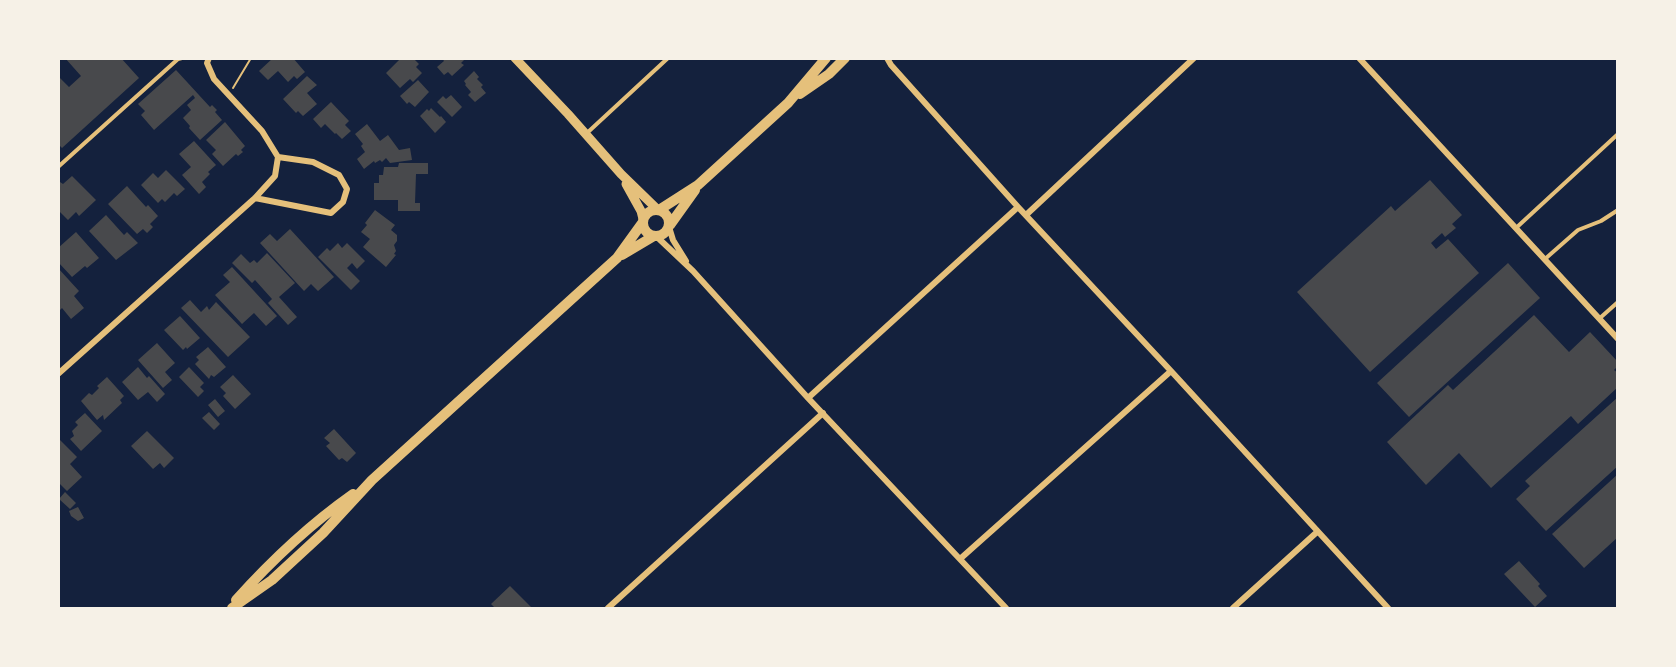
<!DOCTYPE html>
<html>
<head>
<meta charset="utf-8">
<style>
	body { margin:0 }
	#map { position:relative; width:1676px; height:667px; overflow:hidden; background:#14213d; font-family:"Roboto Serif",serif }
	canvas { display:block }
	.frame { position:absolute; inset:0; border:60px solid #f6f1e7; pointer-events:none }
</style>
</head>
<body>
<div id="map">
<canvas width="1676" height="667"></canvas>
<div class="frame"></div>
</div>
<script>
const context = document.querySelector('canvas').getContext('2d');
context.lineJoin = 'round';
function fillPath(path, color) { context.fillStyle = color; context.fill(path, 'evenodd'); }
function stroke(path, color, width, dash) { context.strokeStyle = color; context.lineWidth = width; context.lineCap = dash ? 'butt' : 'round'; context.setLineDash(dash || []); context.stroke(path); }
fillPath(new Path2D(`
	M65 58H121L139 78 62 148 58 144V76L69 87 81 76Z
	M273 58H293L305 72 297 79 294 76 288 82 278 71 268 80 259 71Z
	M401 58H413L419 64 416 67 422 73 413 82 410 79 400 88 386 73Z
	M442 58H466L461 63 464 65 452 76 448 72 444 75 437 67 444 61Z
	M176 70 210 107 212 105 217 110 215 112 222 120 200 140 189 128 190 126 183 118 191 110 187 105 195 98 193 95 154 130 141 115 145 111 138 104Z
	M474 71 479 77 477 79 483 85 481 87 486 93 475 102 468 95 471 92 465 85 466 84 464 81Z
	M307 76 317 85 307 93 317 104 303 116 298 111 296 113 283 99Z
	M418 80 429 92 415 107 409 102 407 104 400 96Z
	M451 95 462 107 452 117 437 102 443 96 446 99Z
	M331 102 349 121 345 125 351 131 342 139 336 133 335 134 325 124 321 128 313 119Z
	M431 108 440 117 441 116 446 122 435 133 420 116 427 109 429 111Z
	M225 122 245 146 241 150 243 152 238 156 236 154 223 166 212 154 216 150 206 140Z
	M367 124 380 141 388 135 399 150 410 148 412 160 390 163 386 158 382 162 380 160 375 163 374 161 364 169 357 159 365 152 361 146 363 144 355 134Z
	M194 141 216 165 208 172 210 174 202 182 206 187 199 194 182 175 191 167 179 154Z
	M399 163H428V174H416L415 203H420V211H398V200H374V183H379V175H383L384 167H398Z
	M166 170 185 189 177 196 174 193 165 202 162 199 158 203 141 185 153 173 158 178Z
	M72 176 96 200 79 216 76 212 68 220 58 210V183L60 182 63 184Z
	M1430 180 1462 215 1452 224 1456 228 1445 237 1442 233 1431 243 1436 249 1448 239 1479 273 1370 372 1297 292 1391 206 1395 211Z
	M127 186 146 207 148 205 158 216 150 224 153 227 147 233 143 229 137 234 108 204Z
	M375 210 395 225 391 230 397 235V241L394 245 396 251 394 254 396 255 386 267 363 247 370 239 361 232 367 225 365 223Z
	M106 215 124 235 127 232 138 243 116 260 89 231Z
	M290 229 334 277 318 291 311 284 304 291 260 243 270 234 277 241Z
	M76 232 99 258 87 268 85 266 72 277 58 262V248Z
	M338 243 342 248 347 243 365 261 357 269 352 263 347 268 360 281 351 290 318 257 327 248 330 251Z
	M267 253 295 283 279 297 297 317 288 325 268 303 272 299 255 280 252 283 232 263 241 254 250 263 254 260 257 263Z
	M1508 263 1540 298 1409 417 1377 383Z
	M232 267 277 316 266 326 254 313 242 324 215 295 230 282 223 275Z
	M58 268 79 291 74 296 84 308 71 319 62 308 58 312Z
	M190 300 201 312 207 306 209 310 216 302 250 337 228 357 181 308Z
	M1534 315 1569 352 1590 332 1618 362V366L1614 370 1618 373V387L1578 424 1571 416 1491 488 1459 453 1426 485 1387 442 1448 385 1453 390Z
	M180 316 200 338 187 349 186 347 183 350 164 330Z
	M157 343 175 363 165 372 172 380 163 388 138 360Z
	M208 347 226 367 214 377 211 375 209 379 195 364 199 360 196 357Z
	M138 367 147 378 149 376 165 394 157 402 148 392 138 400 122 382Z
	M189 367 204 383 200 387 204 391 198 397 179 377Z
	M233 375 251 394 235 409 223 396 226 393 220 387Z
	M107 377 124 396 120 400 122 403 104 420 103 415 97 420 81 401 89 393 92 395 99 388 97 386Z
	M1618 397V466L1546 531 1516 499 1530 486 1525 481Z
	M215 399 225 411 218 417 208 405Z
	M209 412 220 424 214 430 202 418Z
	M85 413 102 431 81 451 70 439 74 436 72 431 78 425 75 422Z
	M334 429 356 453 347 462 342 458 339 460 326 446 330 443 324 438Z
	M147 431 174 458 164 468 160 463 153 469 131 446Z
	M58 438 77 457 70 464 82 477 67 491 58 482Z
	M1618 474V537L1584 568 1552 534Z
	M65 492 76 503 70 509 59 499Z
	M78 507 84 518 78 521 71 516 69 511Z
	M1519 561 1540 584 1538 586 1547 596 1535 607 1504 574Z
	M510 586 532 608H495L491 604Z`), '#48494c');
stroke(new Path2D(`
	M233 88 251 58`), '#e5c07b', 2);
stroke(new Path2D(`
	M587 133 668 58
	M58 167 178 59 182 58
	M1516 228 1618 134
	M1545 259 1578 230 1601 221 1618 210
	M1600 318 1618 302`), '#e5c07b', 4);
stroke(new Path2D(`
	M887 58 891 65 1018 207 1171 371 1388 608
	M1359 58 1618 339
	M255 198 331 213 343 202 347 189 339 175 313 162 278 157
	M1026 215 1194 58
	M669 227 673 240 686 261
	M656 236 693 271 808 398 1006 608
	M58 374 255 198 275 176 278 157 262 131 214 79 207 63 209 58
	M808 398 1018 207
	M960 559 1171 371
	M608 608 823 413
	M1233 608 1317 532`), '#e5c07b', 6);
stroke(new Path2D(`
	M515 58 568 114 621 174 658 210
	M626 184 641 211 643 219`), '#e5c07b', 9);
stroke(new Path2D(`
	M800 94 829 74 845 58
	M643 223a13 13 0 1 1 26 0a13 13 0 1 1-26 0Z
	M659 210 698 185 788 103 826 58
	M670 225 695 190
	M622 255 654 236
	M236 600C271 561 309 525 353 494
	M232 608 272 580 323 533 372 480 617 258 643 222`), '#e5c07b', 10);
</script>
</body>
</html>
